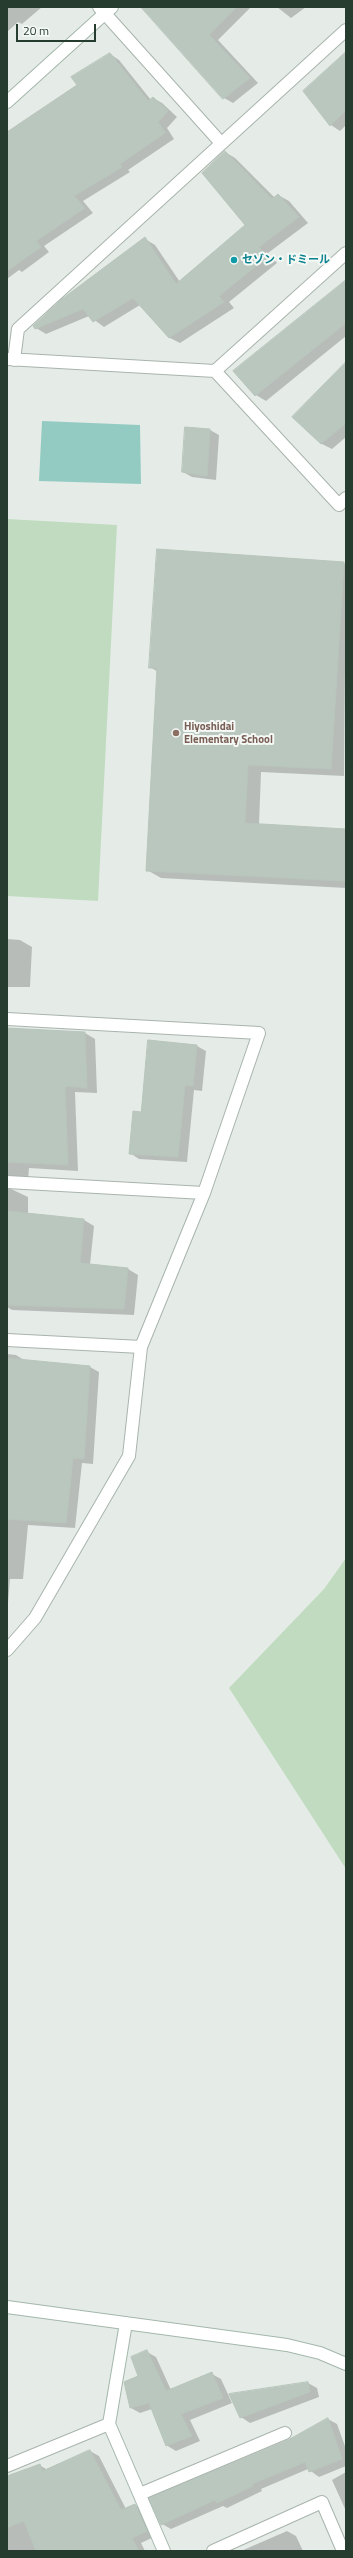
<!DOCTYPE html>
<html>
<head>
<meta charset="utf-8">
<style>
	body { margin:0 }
	#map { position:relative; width:353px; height:2558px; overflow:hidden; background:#e5ece7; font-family:"Titillium Web",sans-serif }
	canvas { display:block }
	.frame { position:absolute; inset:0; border:8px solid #263c2f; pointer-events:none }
	.scale { position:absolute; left:16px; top:24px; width:80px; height:18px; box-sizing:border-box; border:2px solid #263c2f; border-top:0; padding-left:5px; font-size:12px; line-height:14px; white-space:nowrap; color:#263c2f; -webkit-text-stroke:3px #f5f9f6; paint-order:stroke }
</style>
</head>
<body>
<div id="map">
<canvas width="353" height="2558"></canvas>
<div class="frame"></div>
<div class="scale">20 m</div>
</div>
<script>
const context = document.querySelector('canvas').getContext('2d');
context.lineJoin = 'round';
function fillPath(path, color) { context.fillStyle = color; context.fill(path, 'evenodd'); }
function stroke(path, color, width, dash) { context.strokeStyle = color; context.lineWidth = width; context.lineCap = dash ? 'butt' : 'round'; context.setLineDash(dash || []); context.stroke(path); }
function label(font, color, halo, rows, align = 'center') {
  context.font = font + ' "Titillium Web","Noto Sans JP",sans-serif'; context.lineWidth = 4; context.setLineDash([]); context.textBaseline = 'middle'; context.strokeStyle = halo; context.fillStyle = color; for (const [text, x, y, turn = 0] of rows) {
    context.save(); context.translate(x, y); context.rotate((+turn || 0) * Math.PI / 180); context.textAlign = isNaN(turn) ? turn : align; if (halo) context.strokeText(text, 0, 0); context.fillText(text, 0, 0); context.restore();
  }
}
fillPath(new Path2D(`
	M7 519 117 525 98 901 7 896Z
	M346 1558V1869L229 1688 324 1589Z`), '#c1dbc0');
fillPath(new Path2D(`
	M42 421 140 425 141 484 39 481Z`), '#93cbc2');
fillPath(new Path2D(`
	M7 7H42L22 24 18 22 7 32Z
	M145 7H251L218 40 258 83 233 103 224 98Z
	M277 7H306L291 18Z
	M346 52V125L340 131 331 125 305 91Z
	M110 54 119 60 151 100 153 98 162 103 177 117 167 128 174 139 128 170 130 172 83 201 93 213 44 246 49 252 22 272 19 270 7 279V139L79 85Z
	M225 152 235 158 275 198 278 195 289 201 308 223 268 253 277 263 229 302 234 308 180 343 170 338 140 305 104 327 89 316 46 334 36 328 145 239 155 245 180 282 246 225Z
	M346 283V336L266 401 256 395Z
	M346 364V437L332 449 322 444 294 417Z
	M210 430 219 435 216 480 192 477 183 472Z
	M343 563 346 564 344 776 261 772 259 825 346 830V888L161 878 147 870 158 672 150 667Z
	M7 939 20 940 32 947 30 987H7Z
	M7 1029 85 1033 95 1039 97 1093 75 1092 78 1171 29 1168 28 1180H14L9 1188 28 1197V1214L84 1220 94 1226 90 1265 128 1269 138 1275 134 1315 12 1310 7 1307Z
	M197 1046 206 1051 202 1091 194 1090 187 1162 139 1159 130 1153 142 1113Z
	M7 1354 16 1355 24 1360 90 1367 99 1372 93 1464 82 1463 75 1528 28 1525 23 1579H10L7 1615Z
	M147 2352 156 2357 171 2390 212 2374 221 2379 232 2403 190 2420 200 2441 176 2451 166 2445 152 2409 140 2413 131 2408 125 2381 140 2376Z
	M308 2383 317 2388 319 2397 250 2423 241 2417Z
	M328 2419 337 2424 346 2449V2466L319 2477 308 2469 261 2489 262 2491 227 2508 223 2506 171 2529 162 2524 288 2441Z
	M90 2451 99 2456 126 2509 135 2505 145 2510 156 2536 141 2543 145 2551H7V2482L39 2465 48 2470Z
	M346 2472V2511L332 2480Z
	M287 2531 296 2536 303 2551H241Z`), '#0003');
const building = new Path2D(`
	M141 7H237L209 35 250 78 223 99Z
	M346 52V110L330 126 303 91Z
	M110 53 148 101 153 97 168 111 158 122 165 133 120 164 122 167 74 196 85 208 36 241 41 247 7 271V132L77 85 71 77Z
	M225 151 272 199 278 194 299 217 259 247 267 257 219 296 224 302 169 338 133 298 93 322 83 309 35 329 33 326 62 299 145 237 176 284 245 225 202 173Z
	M346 280V323L255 396 233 371Z
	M346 362V423L321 444 292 417Z
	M185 427 210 429 207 476 182 472Z
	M157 549 344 562 331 769 248 765 245 823 346 829V881L146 871 157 668H149Z
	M7 1028 85 1032 87 1088 65 1086 68 1165 7 1162Z
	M148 1040 197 1045 193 1086 185 1085 178 1157 129 1154 133 1111 141 1112Z
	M7 1211 84 1219 80 1263 128 1268 124 1309 7 1305Z
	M7 1358 90 1366 84 1459 73 1458 66 1523 7 1519Z
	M147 2350 166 2391 212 2372 223 2398 181 2414 192 2436 166 2446 149 2403 130 2408 124 2382 138 2376 131 2357Z
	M308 2382 310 2392 240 2418 229 2394Z
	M328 2418 342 2459 309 2472 305 2462 252 2484 253 2486 217 2503 215 2500 161 2525 149 2498 288 2440Z
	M90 2450 121 2510 135 2504 147 2531 132 2538 139 2551H36L24 2521 7 2528V2476L40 2464 42 2471Z`);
fillPath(building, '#bac7bf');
stroke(building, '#b8c5bb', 1);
const street = new Path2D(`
	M99 7 221 143
	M7 359 215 371 346 253
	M14 360 18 329 346 30
	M215 371 339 505 346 498
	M7 1019 259 1033 204 1193 141 1347 129 1456 35 1618 7 1650
	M7 1182 204 1193
	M7 1340 141 1347
	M7 2466 109 2424
	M140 2494 285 2433
	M213 2551 322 2502 343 2551`);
const secondary = new Path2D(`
	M7 102 112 7
	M7 2307 287 2345 320 2353 346 2364
	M126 2323 109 2424 164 2551`);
stroke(street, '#a8b4ac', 14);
stroke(secondary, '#a4b7ab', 14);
stroke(street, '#fff', 12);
stroke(secondary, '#fff', 12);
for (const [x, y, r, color] of [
	[234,260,4,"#0f9aa8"],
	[176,733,4,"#8d6e63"]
]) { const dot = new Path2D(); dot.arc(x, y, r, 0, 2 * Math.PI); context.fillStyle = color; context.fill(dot); stroke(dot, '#f5f9f6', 1.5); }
label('bold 11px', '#0d838f', '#f5f9f6', [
	["セゾン・ドミール",242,260]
], 'left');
label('bold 11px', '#785e54', '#f5f9f6', [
	["Hiyoshidai",184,727],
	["Elementary School",184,740]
], 'left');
</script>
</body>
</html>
